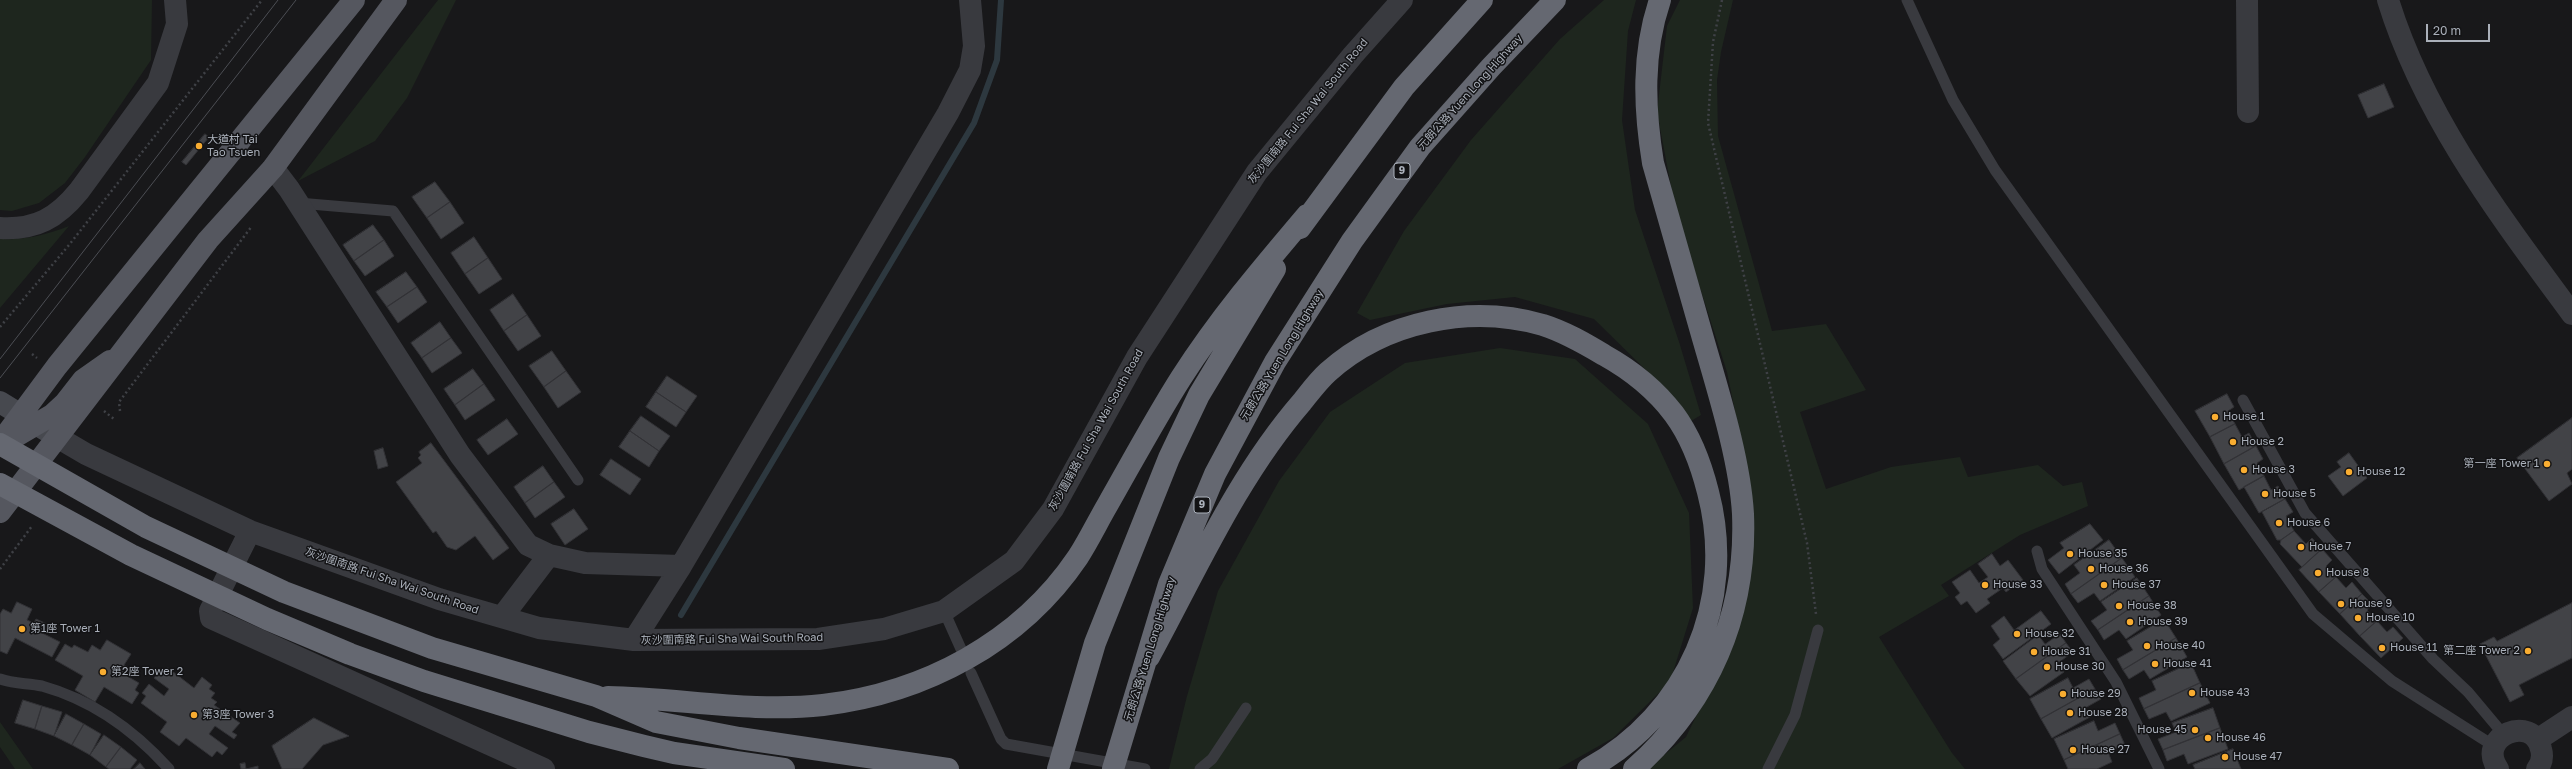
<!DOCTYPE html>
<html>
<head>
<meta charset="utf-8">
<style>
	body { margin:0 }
	#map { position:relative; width:2572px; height:769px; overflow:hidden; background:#18181a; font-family:"Golos Text",sans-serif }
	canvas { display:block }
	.scale { position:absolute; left:2426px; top:24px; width:64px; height:18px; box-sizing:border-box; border:2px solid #aab0ba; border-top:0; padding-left:5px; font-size:12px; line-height:14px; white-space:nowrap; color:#aab0ba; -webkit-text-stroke:3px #131315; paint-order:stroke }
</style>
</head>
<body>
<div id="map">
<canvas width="2572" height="769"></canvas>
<div class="scale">20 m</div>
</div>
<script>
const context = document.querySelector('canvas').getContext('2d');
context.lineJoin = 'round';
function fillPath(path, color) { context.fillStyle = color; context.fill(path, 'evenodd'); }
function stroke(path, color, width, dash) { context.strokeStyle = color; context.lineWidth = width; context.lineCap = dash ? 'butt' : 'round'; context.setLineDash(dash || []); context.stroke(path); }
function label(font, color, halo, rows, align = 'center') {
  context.font = font + ' "Golos Text","Noto Sans TC",sans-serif'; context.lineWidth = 3; context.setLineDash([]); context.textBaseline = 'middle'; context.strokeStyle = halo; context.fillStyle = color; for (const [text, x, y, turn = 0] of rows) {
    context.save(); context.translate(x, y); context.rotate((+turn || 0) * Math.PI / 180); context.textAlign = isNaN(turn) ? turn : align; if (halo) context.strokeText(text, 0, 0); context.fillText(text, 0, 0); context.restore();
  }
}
fillPath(new Path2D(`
	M0 0H152L151 60 85 157 65 183 39 203 12 211 0 210Z
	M438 0H456L407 98 375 141 298 181Z
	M1604 0H1636L1628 31 1622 120 1635 210 1680 345 1701 415 1691 421 1650 374 1594 319 1515 297 1447 304 1370 320 1357 313 1404 231 1471 140 1560 39Z
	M1680 0H1733L1721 52 1717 80 1718 136 1772 331 1826 324 1866 390 1800 412 1826 489 1891 467 1960 457 1968 477 2038 465 2063 486 2082 482 2088 506 2020 535 1941 585 1949 596 1879 637 1952 753 1965 769H1647L1686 737 1723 661 1747 470 1727 372 1676 213 1657 112 1667 26Z
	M69 226 0 308V239C25 240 46 235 69 226Z
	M1500 348 1575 359 1648 424 1689 513 1693 608 1670 682 1613 738 1558 769H1169L1187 696 1218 591 1279 481 1330 412 1405 363Z
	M0 722 33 769H15L0 747Z`), '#1e261e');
stroke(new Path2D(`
	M681 615 974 123 997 60 1001 0`), '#2d383f', 6);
const building = new Path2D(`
	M2384 84 2394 107 2368 118 2358 95Z
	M205 134 209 137 186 165 182 162Z
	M435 182 450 202 427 218 412 197Z
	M450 202 464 223 441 239 427 218Z
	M373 225 384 240 354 261 343 245Z
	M474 237 488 258 465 274 451 253Z
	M384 240 394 256 365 276 354 261Z
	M488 258 502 279 479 294 465 274Z
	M406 272 417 287 387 307 376 292Z
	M417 287 427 302 398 323 387 307Z
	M513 294 527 315 504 331 490 310Z
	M527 315 541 336 518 351 504 331Z
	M440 322 451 338 422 358 411 343Z
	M451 338 462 353 432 373 422 358Z
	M552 351 566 371 544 387 529 366Z
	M473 369 484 384 455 405 444 389Z
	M566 371 581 392 558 408 544 387Z
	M667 376 697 396 686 412 656 392Z
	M484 384 495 400 465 420 455 405Z
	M656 392 686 412 676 427 646 407Z
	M2227 394 2234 407 2228 411 2235 424 2210 437 2195 411Z
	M641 416 670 436 659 451 630 431Z
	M2572 418V469L2567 473 2572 484 2549 501 2517 458Z
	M507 419 518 434 488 455 477 440Z
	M2235 424 2242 437 2249 433 2256 446 2224 464 2210 437Z
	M630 431 659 451 649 467 619 447Z
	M431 443 509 548 493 560 475 536 456 550 447 547 436 531 433 533 396 482 422 463 418 458 421 455 419 452Z
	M2256 446 2263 459 2257 463 2264 476 2239 490 2224 464Z
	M383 448 388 466 378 469 374 451Z
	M2349 453 2367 478 2343 496 2328 476 2341 467 2337 462Z
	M611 459 641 479 630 495 600 475Z
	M543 466 554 482 525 503 514 487Z
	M2264 476 2271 490 2278 486 2285 499 2259 513 2244 487Z
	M554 482 565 497 535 518 525 503Z
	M2285 499 2293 512 2286 516 2294 531 2281 540H2277L2262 512Z
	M574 509 588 529 565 545 551 524Z
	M2090 524 2103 540 2059 574 2048 560 2064 548 2060 543Z
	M2294 531 2306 544 2312 538 2322 549 2302 567 2280 544 2281 540Z
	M2109 540 2122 558 2071 594 2065 584 2080 573 2074 565Z
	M2322 549 2332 560 2326 566 2336 577 2319 592 2299 570Z
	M1992 554 2000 566 2008 560 2023 580 2006 592 2003 588 1987 599 1990 603 1976 613 1967 601 1961 605 1955 597 1960 593 1952 582 1970 570 1979 583 1988 577 1978 564Z
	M2122 558 2135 577 2100 601 2094 593 2078 603 2071 594Z
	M2336 577 2346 588 2352 582 2362 594 2340 614 2319 592Z
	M2137 578 2149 596 2098 630 2091 621 2107 610 2101 602Z
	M2362 594 2373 605 2367 610 2377 621 2360 636 2340 614Z
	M2149 596 2161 615 2126 639 2119 630 2104 640 2098 630Z
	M17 602 32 609 27 620 34 623 36 619 47 624 42 633 60 642 52 657 15 638 7 654 0 651V614L3 609 11 613Z
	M2572 603V658L2519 685 2524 695 2510 702 2480 644 2494 637 2497 641Z
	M2041 611 2051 624 2003 659 1993 645 2000 639 1991 626 2004 616 2014 630Z
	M2164 619 2176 638 2123 670 2117 659 2133 650 2127 641Z
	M2377 621 2387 632 2393 627 2403 638 2381 658 2360 636Z
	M2060 634 2066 643 2016 679 2003 661 2038 635 2045 644Z
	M2176 638 2187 657 2150 679 2144 670 2129 679 2123 670Z
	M107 640 131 654 124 665 131 669 127 676 139 683 135 690 139 693 132 704 104 687 95 702 75 690 83 676 55 660 65 644 72 648 74 645 88 652 92 645 100 650Z
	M2066 643 2073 652 2058 663 2064 672 2030 696 2016 679Z
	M2191 663 2200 683 2144 709 2139 698 2156 690 2152 681Z
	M168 668 194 688 202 677 212 685 209 689 215 693 211 698 217 702 214 705 240 723 232 732 237 735 234 739 215 726 209 734 228 748 222 755 217 751 212 757 186 738 179 746 160 732 167 722 141 703 146 696 142 693 149 684 164 696 169 689 154 678 161 670 165 672Z
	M2068 678 2073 688 2089 679 2095 689 2041 719 2030 699Z
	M2200 683 2210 703 2171 721 2166 712 2149 719 2144 709Z
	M2095 689 2101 699 2085 708 2090 717 2052 738 2041 719Z
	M23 700 42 706 35 729 15 723Z
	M42 706 62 712 54 736 35 729Z
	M2213 708 2220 728 2163 750 2158 739 2176 732 2172 723Z
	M66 714 84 724 72 745 54 736Z
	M314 718 349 736 323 745 302 769H282L272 746Z
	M2094 721 2098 731 2115 723 2120 734 2064 760 2054 739Z
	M84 724 101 734 90 755 72 745Z
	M2220 728 2228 749 2188 764 2184 754 2167 761 2163 750Z
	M2120 734 2125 745 2108 752 2112 762 2097 769H2068L2064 760Z
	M104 735 121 747 106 767 90 755Z
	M121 747 137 760 130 769H109L106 767Z
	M2233 749 2241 769H2195L2193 765Z
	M140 763 145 769H134Z
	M245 763 246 769 258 766V769H241L240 764Z`);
fillPath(building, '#424347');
stroke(building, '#323236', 1);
stroke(new Path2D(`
	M1722 0 1713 42 1708 123 1807 543 1816 614
	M0 327 69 245 262 0
	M32 354 37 358
	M104 411 114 419
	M120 411 119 402 252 226
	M0 569 32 526`), '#3f4146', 2.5, [2, 3]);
stroke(new Path2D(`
	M1907 0 1953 100 1995 170 2313 614 2392 681 2494 746
	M298 203 393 211 578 480
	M2243 400 2305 513 2433 659 2468 692 2504 735
	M2037 551 2042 569 2116 682 2159 769
	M944 611 961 649
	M971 673 1001 739 1006 744 1145 769
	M0 679C13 684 28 683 42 686 92 700 135 731 169 769
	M1200 769 1212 759 1246 708
	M1768 769 1795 715 1818 630`), '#393a3f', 11);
stroke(new Path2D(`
	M2247 0 2248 112
	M2388 0C2424 117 2500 216 2572 314
	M273 168 289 189 460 455 528 545 549 555 585 563 681 566
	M0 228C36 230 57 218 79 191L158 83 177 24 175 0
	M57 437 86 454 250 531 439 599 539 628 634 640 818 639 884 629 944 611 1014 561 1053 509 1137 357 1257 172 1353 55 1402 0
	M250 531 210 611 211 618 544 769
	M502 617 549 555
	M634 640 681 566 948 113 970 70 974 46 970 0
	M2537 740 2572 717
	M2498 769C2475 736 2533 713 2541 749 2543 756 2542 763 2537 769`), '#393a3f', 22);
stroke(new Path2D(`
	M0 402 57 437`), '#47494f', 22);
stroke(new Path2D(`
	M0 443 57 366 354 0
	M1 445 52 415 65 403 83 380 110 361
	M0 512 208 240 273 168 396 0`), '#55575f', 22);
stroke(new Path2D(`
	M1300 228 1404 87 1482 0
	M0 444 146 527 284 592 432 648 596 696 656 722 739 738 948 769
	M0 484 131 555 267 619 350 654 424 681 589 732 644 746 674 753 784 769
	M1149 657C1196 571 1237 477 1302 402 1310 392 1318 381 1328 372 1385 321 1470 304 1543 325 1565 332 1584 343 1604 355 1631 370 1655 389 1674 414 1691 437 1701 464 1708 492 1737 602 1688 714 1588 769
	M608 697C679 698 751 713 823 705 924 693 1020 643 1078 557 1089 540 1098 521 1108 504 1132 462 1155 419 1181 378 1218 320 1262 268 1307 215
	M1058 769 1095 643 1169 458 1199 395 1275 269
	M1113 769 1169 584 1215 474 1275 362 1352 241 1420 147 1491 67 1555 0
	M1634 769C1709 702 1747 615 1743 514 1740 461 1719 394 1704 342 1687 282 1670 223 1653 163 1644 108 1642 53 1660 0`), '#656871', 22);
stroke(new Path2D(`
	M0 359 278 0
	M0 378 296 0`), '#4c4e54', 1);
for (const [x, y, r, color] of [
	[199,146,4,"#f9ad31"],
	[2215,417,4,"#f9ad31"],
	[2233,442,4,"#f9ad31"],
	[2547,464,4,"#f9ad31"],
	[2244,470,4,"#f9ad31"],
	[2349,472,4,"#f9ad31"],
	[2265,494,4,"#f9ad31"],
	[2279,523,4,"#f9ad31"],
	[2301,547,4,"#f9ad31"],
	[2070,554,4,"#f9ad31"],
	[2091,569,4,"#f9ad31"],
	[2318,573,4,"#f9ad31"],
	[1985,585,4,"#f9ad31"],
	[2104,585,4,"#f9ad31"],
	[2341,604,4,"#f9ad31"],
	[2119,606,4,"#f9ad31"],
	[2358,618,4,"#f9ad31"],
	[2130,622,4,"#f9ad31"],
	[22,629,4,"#f9ad31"],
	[2017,634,4,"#f9ad31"],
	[2147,646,4,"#f9ad31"],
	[2382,648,4,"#f9ad31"],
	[2528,651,4,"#f9ad31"],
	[2034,652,4,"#f9ad31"],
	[2155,664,4,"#f9ad31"],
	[2047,667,4,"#f9ad31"],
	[103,672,4,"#f9ad31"],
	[2192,693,4,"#f9ad31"],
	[2063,694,4,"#f9ad31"],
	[2070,713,4,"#f9ad31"],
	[194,715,4,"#f9ad31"],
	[2195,730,4,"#f9ad31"],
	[2208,738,4,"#f9ad31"],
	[2073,750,4,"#f9ad31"],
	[2225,757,4,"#f9ad31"]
]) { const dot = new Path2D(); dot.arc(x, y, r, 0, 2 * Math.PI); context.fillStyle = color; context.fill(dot); stroke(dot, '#131315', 1.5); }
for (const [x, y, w] of [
	[1402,171,16],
	[1202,505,16]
]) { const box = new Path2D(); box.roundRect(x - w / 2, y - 8, w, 16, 3); context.fillStyle = '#131315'; context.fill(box); stroke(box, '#aab0ba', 1); }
label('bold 10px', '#aab0ba', null, [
	["9",1402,171],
	["9",1202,505]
]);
label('11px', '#aab0ba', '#131315', [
	["元朗公路 Yuen Long Highway",1470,92,-48],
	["灰沙圍南路 Fui Sha Wai South Road",1308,111,-51],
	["元朗公路 Yuen Long Highway",1282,355,-59],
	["灰沙圍南路 Fui Sha Wai South Road",1096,430,-61],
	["灰沙圍南路 Fui Sha Wai South Road",392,581,19],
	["灰沙圍南路 Fui Sha Wai South Road",732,639,-1],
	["元朗公路 Yuen Long Highway",1150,649,-73]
]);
label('11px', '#aab0ba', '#131315', [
	["大道村 Tai",207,140],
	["Tao Tsuen",207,153],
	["House 1",2223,417],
	["House 2",2241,442],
	["第一座 Tower 1",2539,464,"right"],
	["House 3",2252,470],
	["House 12",2357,472],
	["House 5",2273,494],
	["House 6",2287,523],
	["House 7",2309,547],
	["House 35",2078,554],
	["House 36",2099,569],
	["House 8",2326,573],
	["House 33",1993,585],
	["House 37",2112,585],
	["House 9",2349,604],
	["House 38",2127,606],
	["House 10",2366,618],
	["House 39",2138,622],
	["第1座 Tower 1",30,629],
	["House 32",2025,634],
	["House 40",2155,646],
	["House 11",2390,648],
	["第二座 Tower 2",2520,651,"right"],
	["House 31",2042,652],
	["House 41",2163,664],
	["House 30",2055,667],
	["第2座 Tower 2",111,672],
	["House 43",2200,693],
	["House 29",2071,694],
	["House 28",2078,713],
	["第3座 Tower 3",202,715],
	["House 45",2187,730,"right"],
	["House 46",2216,738],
	["House 27",2081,750],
	["House 47",2233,757]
], 'left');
</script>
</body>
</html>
